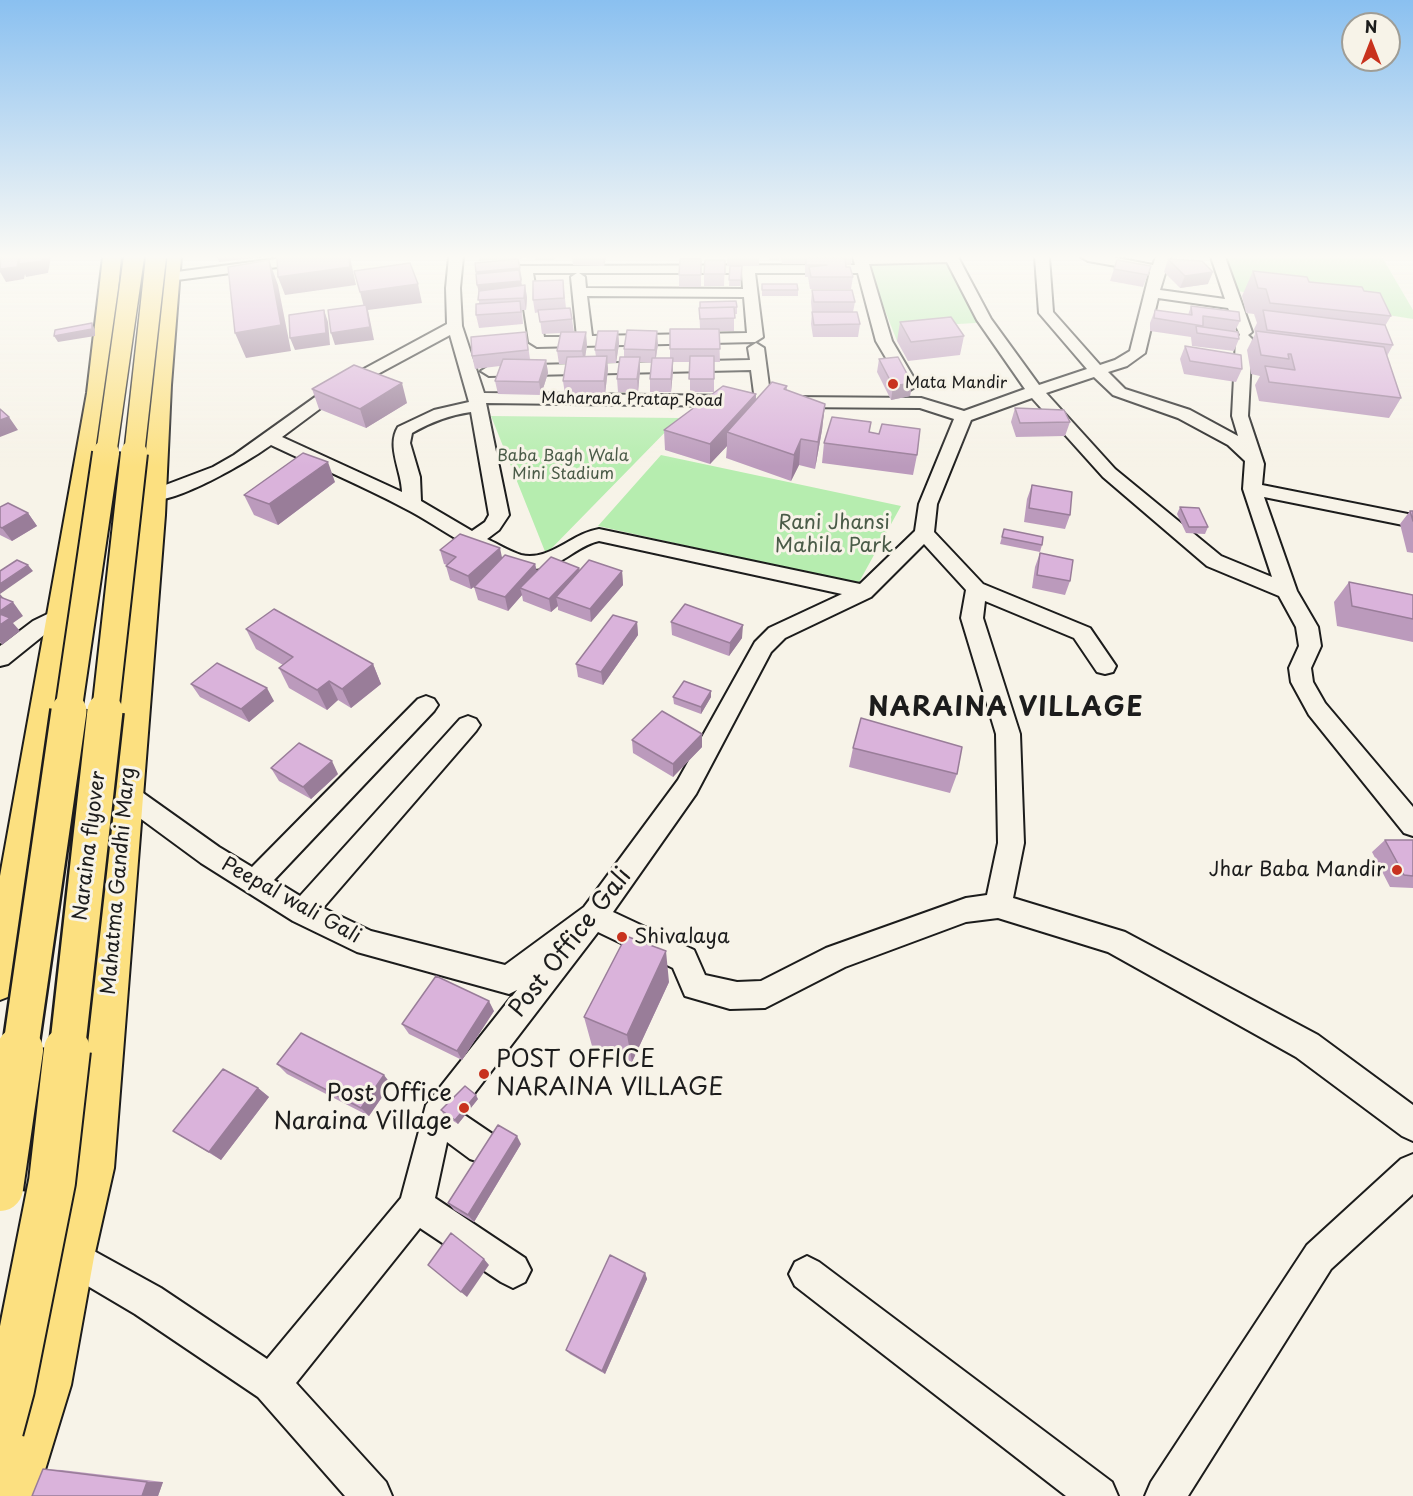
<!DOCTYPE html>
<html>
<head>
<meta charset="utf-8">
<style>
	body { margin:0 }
	#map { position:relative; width:1413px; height:1496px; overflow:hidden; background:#f7f3e8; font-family:"Playpen Sans",sans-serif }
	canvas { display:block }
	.north { position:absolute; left:1341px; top:12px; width:60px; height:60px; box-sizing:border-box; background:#f7f3e8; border:2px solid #9f9d96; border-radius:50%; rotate:0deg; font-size:16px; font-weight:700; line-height:24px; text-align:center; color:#1c1c1c }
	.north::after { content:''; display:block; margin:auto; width:21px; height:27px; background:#c8321e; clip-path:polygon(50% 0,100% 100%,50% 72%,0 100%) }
</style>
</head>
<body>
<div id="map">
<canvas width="1413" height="1496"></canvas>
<div class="north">N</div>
</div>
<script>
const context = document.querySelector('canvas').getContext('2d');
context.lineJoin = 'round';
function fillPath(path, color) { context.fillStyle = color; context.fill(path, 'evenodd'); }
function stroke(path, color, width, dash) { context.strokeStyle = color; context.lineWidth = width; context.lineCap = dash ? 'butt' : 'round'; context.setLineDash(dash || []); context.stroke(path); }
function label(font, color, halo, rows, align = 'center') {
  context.font = font + ' "Playpen Sans",sans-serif'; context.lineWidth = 6; context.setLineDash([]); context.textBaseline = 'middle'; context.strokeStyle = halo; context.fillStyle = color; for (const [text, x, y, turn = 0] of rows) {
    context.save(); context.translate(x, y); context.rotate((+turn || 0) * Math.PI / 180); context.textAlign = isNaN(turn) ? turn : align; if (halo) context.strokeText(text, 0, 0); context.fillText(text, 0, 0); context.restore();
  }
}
fillPath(new Path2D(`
	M864 257H948L993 322 941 325 947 336 897 341Z
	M1227 257H1382L1413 310V319L1237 291Z
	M491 416 679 418 546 554Z
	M661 455 901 506 858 584 598 526Z`), '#b6edaf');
const minor = new Path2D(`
	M0 257H16L0 264Z
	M290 257H331L324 261 169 281 162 277 169 273Z
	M449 257H463L460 288 462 326 484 393 736 396 744 401 736 406 486 403 509 515 499 530 487 539C498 544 509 551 521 555 549 562 572 533 599 529L860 584 915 531 919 504 954 419 920 408 789 407 781 402 789 397 921 398 964 411 1025 389 977 320 947 262 869 264 892 341 918 385 910 390 902 385 876 341 858 273H755L763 337 755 342 537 347 529 342 518 269 520 266 855 265 853 257H958L991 319 1039 385 1087 369 1039 313 1035 257H1049L1053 312 1100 365 1115 360 1130 351 1150 272 1088 261 1081 257H1112L1153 265 1156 257H1170L1160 290 1225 299 1211 257H1225L1252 332 1248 335 1252 339 1248 416 1264 464 1262 485 1413 515V527L1264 497 1297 591 1318 627 1321 646 1311 668 1313 682 1325 703 1413 807V836L1404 833 1309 715 1291 682 1289 668 1299 646 1296 627 1279 596 1207 566 1103 477 1032 398 971 420 937 504 934 532 983 584 1090 628 1116 666 1113 672 1105 674 1097 672 1074 638 985 601 983 618 1020 734 1024 843 1013 898 1125 932 1318 1035 1413 1105V1141L1402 1136 1296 1057 1108 952 998 918 966 922 845 967 765 1008 730 1009 685 996 673 968 598 932 460 1112 494 1135 498 1147 494 1159 482 1163 470 1159 447 1142 435 1198 525 1258 531 1270 525 1282 513 1288 501 1282 420 1228 296 1383 386 1482 392 1496H345L258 1397 135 1314 59 1269 54 1257 59 1245 71 1240 83 1245 161 1288 267 1359 401 1198 426 1105 517 990 509 994 357 952 293 921 201 863 118 802 114 795 118 788 127 785 136 788 219 847 252 867 418 699 426 696 434 699 438 705 434 711 274 880 300 896 460 719 468 716 476 719 480 725 476 731 323 908 371 931 505 965 584 907 593 895 678 780 755 642 769 628 842 594 599 541C575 546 561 569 532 569 493 569 439 525 404 508 361 485 315 466 271 445 249 461 173 506 147 500L145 496 147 492 213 467 234 455 325 390 447 324 446 288ZM533 273H577L571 277 577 337H544ZM579 273H742L743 289 586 288 585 277ZM587 296 744 297 747 333 592 336ZM1158 298 1228 308 1240 335 1236 339 1232 416 1238 436 1190 410 1125 389 1108 372 1127 366 1145 353ZM450 335 469 402 434 410 398 427C386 446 402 472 402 492L282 437 337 396ZM1094 377 1113 395 1178 418 1228 445 1245 461 1243 489 1272 577 1221 556 1115 469 1046 393ZM471 412 489 515 485 522 472 531 421 501 420 477 410 443 412 433C431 422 450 415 471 412ZM924 544 966 590 961 618 996 734 998 843 987 895 966 898 826 948 761 981 737 982 705 975 694 950 613 912 696 794 771 652 785 638 871 597Z
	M756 343 764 348 771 401 763 406 755 401 751 370 489 376 481 371 489 366 750 360 748 348Z
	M62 607 69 609 73 614 69 619 49 631 8 664 0 666V646L33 621Z
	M1413 1154V1194L1331 1269 1188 1496H1145L1151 1482 1307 1245 1401 1159Z
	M807 1256 819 1262 1112 1482 1118 1496H1066L795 1286 789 1274 795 1262Z`);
const major = new Path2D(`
	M103 257H121L109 393 19 982 13 995 0 1000V876L87 393Z
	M163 257H181L171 385 165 515 114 1168 94 1257 71 1385 37 1496H0V1450L21 1385 48 1257 70 1168 141 515 149 385Z`);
stroke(minor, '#1c1c1c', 4);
stroke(major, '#1c1c1c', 4);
fillPath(minor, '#f7f3e8');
fillPath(major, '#fce080');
const majorBridgeFar3 = new Path2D(`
	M106 455 134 257
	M134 455 156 257`);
const majorBridgeFar2 = new Path2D(`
	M68 713 106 453
	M105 713 134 453`);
const majorBridgeFar1 = new Path2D(`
	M20 1052 69 711
	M67 1052 105 711`);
const majorBridge = new Path2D(`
	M0 1188 20 1050
	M0 1430 11 1389 52 1182 67 1050`);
stroke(majorBridgeFar3, '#1c1c1c', 23, []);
stroke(majorBridgeFar2, '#1c1c1c', 30, []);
stroke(majorBridgeFar1, '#1c1c1c', 40, []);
stroke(majorBridge, '#1c1c1c', 50, []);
stroke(majorBridgeFar3, '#fce080', 20);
stroke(majorBridgeFar2, '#fce080', 26);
stroke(majorBridgeFar1, '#fce080', 35);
stroke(majorBridge, '#fce080', 46);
fillPath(new Path2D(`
	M479 257H526V258L479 261Z
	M535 257H555L554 260H535Z
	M572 257H606L604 266 573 265Z
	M727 257H759V266H742L740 286H729L730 266H727Z
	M769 257H779V260H769Z
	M781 257H852L851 265H846L853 277 851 289H810L808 277H805V264H782Z
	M701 259V287H679V275Z
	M1168 259 1208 284 1180 288 1164 272Z
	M725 260 724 286H704V274Z
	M1151 266 1143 287 1110 281 1114 269Z
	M1253 271 1364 291 1391 316 1385 326 1393 345 1387 356 1401 398 1389 418 1259 401 1255 385 1260 376 1251 374 1247 350 1255 334 1254 329 1257 323 1254 314 1246 313 1242 296Z
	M476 274 522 280H521L522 286 525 285 527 298 526 310H522L523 324 479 328 476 315 479 304V294Z
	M563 280 566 308 572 319 574 332H567L587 345 585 357H596L595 350 618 331 619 344 616 363H607L608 369 605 394H565L563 381 566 364H559L557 351 561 333 542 334 539 312 535 313 533 300Z
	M762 284 798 290V296H762Z
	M812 290 855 302 853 312 860 324 858 337H813L811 324 812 312 811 302Z
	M1191 306 1240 321 1235 331 1239 339 1234 351 1192 346 1191 337 1150 331V323L1155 310 1188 315Z
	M737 307V314H734V331H719L720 362H714V392H690V362H673V371L671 392H650V379L652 363 640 362V370L638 392H618L617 379 624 357V349L658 344 656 358H670V329H700L699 308Z
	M900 322 964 336 960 355 908 361 897 341Z
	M526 332 530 359 546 360 548 373 541 395 498 394 495 381 500 366 475 369 472 356Z
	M1185 346 1242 369 1236 382 1184 374 1180 359Z
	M879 359 912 383 910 396 891 400 877 372Z
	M787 386V390L825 404 822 430 815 469 799 465 791 481 726 458 727 446 710 464 665 450 664 430 756 394V400Z
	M312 389 407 403 366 428 319 409Z
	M1015 408 1070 422 1065 436 1016 437 1011 422Z
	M869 432 917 455 913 475 822 463 824 443Z
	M335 482 278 525 254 515 244 495Z
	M1032 485 1070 515 1065 529 1024 522 1027 499Z
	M0 507 28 513 37 526 12 541 0 535Z
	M1180 507 1208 527 1205 534 1186 533 1177 514Z
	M1410 511H1413V553L1407 552 1400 524Z
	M1004 529 1042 545 1040 552 1000 544Z
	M440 550 502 558 535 564 537 572 579 568 580 570 622 571 623 585 591 622 558 610V606L551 612 523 601 522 595 508 611 478 600 474 587 476 585 471 589 450 580 446 566 447 565 444 564Z
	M1040 553 1070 581 1065 595 1032 588 1035 567Z
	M1349 582 1413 595V642L1337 626 1334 602Z
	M637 622 638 635 603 685 578 677 576 664Z
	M671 622 742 638 729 656 672 635Z
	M246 629 373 664 381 684 351 708 338 700 327 710 289 688 279 668 283 665 256 649Z
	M191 684 274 701 249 722 200 697Z
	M711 691V697L701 714 674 704 673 697Z
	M632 740 702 747 673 777 633 753Z
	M853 748 957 774 950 793 849 767Z
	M271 768 338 774 311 799 279 781Z
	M1385 840H1413V888L1390 887 1372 852Z
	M669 982 632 1062 592 1046 584 1017Z
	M494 1011 462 1060 409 1034 402 1024Z
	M277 1064 391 1084 369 1116 287 1074Z
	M258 1088 269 1097 221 1160 173 1131Z
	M478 1099 458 1124 444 1115 441 1110Z
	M521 1144 474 1222 454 1210 448 1203Z
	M645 1273 647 1279 605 1374 570 1354 566 1350Z
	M43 1469 62 1470 163 1482 158 1496H32Z`), '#bb9abc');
fillPath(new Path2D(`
	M19 257H51L48 273 26 277 25 274 24 279 6 282 0 272V269Z
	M217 257H264L219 262Z
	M350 257 356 285 285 295 278 277Z
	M603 257H606L604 266Z
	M269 260 278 285 291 351 246 358 235 333Z
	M520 268 522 280 479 284 476 272Z
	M1213 272 1208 284 1180 288 1185 276Z
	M521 281 523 293 480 297 477 285Z
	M418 284 422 303 368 310 374 340 335 345 331 333 365 311 360 292Z
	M525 285 527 298 526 310 524 298Z
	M324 310 328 322 330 345 295 350 290 338Z
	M92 323 95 330V336L58 342 54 336Z
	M618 331 619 344 616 363 615 350Z
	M657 331 658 344 655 363V350Z
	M586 332 587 345 584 364 582 351Z
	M607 356 608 369 605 394 604 381Z
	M640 357V370L638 392 637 379Z
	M673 358V371L671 392V379Z
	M546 360 548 373 541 395 539 382Z
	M402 383 407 403 366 428 360 409Z
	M912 383 910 396 891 400 893 386Z
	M756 394 755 413 727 432V446L710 464V444Z
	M825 404 822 430 815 469 818 442Z
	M9 417 18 430 0 437V420Z
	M801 439 799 465 791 481 794 455Z
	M328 462 335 482 278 525 269 504Z
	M28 513 37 526 12 541 2 528Z
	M500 548 503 562 471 589 468 576Z
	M535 564 538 578 520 588 522 595 508 611 505 597Z
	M28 565 33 571 0 594 8 603 0 608V584Z
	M579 568 581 582 556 597 558 606 551 612 549 599Z
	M622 571 623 585 591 622 590 609Z
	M13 602 23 616 13 623 20 631 2 645 0 642V611Z
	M637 622 638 635 603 685 601 672Z
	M743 625 742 638 729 656 730 643Z
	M373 664 381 684 351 708 342 689Z
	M329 681 338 700 327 710 317 690Z
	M267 688 274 701 249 722 241 709Z
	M711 691V697L701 714V707Z
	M702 734V747L673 777V764Z
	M332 761 338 774 311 799 303 787Z
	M666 951 669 982 632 1062 627 1035Z
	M489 1001 494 1011 462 1060 457 1051Z
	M384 1075 391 1084 369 1116 361 1108Z
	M258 1088 269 1097 221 1160 209 1152Z
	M476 1095 478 1099 458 1124 455 1120Z
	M517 1136 521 1144 474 1222 468 1215Z
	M484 1259 489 1265 467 1297 461 1292Z
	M645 1273 647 1279 605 1374 602 1371Z
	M147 1482H163L158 1496H142Z`), '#997d99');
const building = new Path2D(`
	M1 257H19L17 267 0 269Z
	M20 257H43L42 261 19 264Z
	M277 257H349L350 267 278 277Z
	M806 257 845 258 846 267H850L853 277H811L809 267 827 265H806Z
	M518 259 520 268 476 272 475 263Z
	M680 259H701V275H679Z
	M1168 259 1202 261 1213 272 1185 276Z
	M269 260 281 325 235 333 228 267Z
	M705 260H725V274H704Z
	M1117 260 1151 266 1148 275 1114 269Z
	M410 263 418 284 360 292 354 271Z
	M730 266H742L741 280H729Z
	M519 270 521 281 477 285 476 274Z
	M1253 271 1307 277 1309 282 1362 287 1364 291 1380 293 1391 316 1270 303 1266 289 1258 288Z
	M563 280 564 298 533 300V281Z
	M762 284H797L798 290H762Z
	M525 285 524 298 478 300 479 291Z
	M812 290H852L855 302H814Z
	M520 301 521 312 476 315V304Z
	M736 301 737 307 700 308V302Z
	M366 305 370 327 331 333 328 310Z
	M1191 306 1239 312 1240 321 1203 316V326L1154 318 1155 310 1192 315Z
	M734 307 735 318 700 319 699 308Z
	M570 308 572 319 540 322 538 310Z
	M324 310 326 333 290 338 289 315Z
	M1263 310 1385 325 1393 345 1267 330Z
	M812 312H857L860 324 814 325Z
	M951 317 964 336 911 342 900 322Z
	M92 323V329L54 336 55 330Z
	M1196 326 1238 332 1239 339 1197 333Z
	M670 329H719L720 349H670Z
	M627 330 657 331 655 350 624 349Z
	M598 331H618L615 350H595Z
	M1256 331 1384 347 1401 398 1269 382 1265 366 1295 370 1291 354H1288L1289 359 1261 355Z
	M526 332 528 350 472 356 471 337Z
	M561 332H586L582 351H557Z
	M1185 346 1241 355 1242 369 1190 361Z
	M607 356 604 381H563L567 357Z
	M690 356H714V379H689Z
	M620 357H640L637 379H617Z
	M898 357 912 383 893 386 879 359Z
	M652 358H673L671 379H650Z
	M503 359 546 360 539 382 495 381Z
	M354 365 402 383 360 409 312 389Z
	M772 382 787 386 784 389 825 404 818 442 801 439 794 455 727 432Z
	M723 386 756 394 710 444 664 430Z
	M1015 408 1064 410 1070 422 1020 423Z
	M0 409 9 417 0 420Z
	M832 417 871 422 869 432 879 434 882 424 920 429 917 455 824 443Z
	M303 453 328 462 269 504 244 495Z
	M1032 485 1072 492 1070 515 1029 508Z
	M8 503 28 513 2 528 0 527V507Z
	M1180 507 1199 508 1208 527H1189Z
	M1410 511H1413V521Z
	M1004 529 1043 537 1042 545 1002 537Z
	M460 534 500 548 468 576 446 566 456 557 440 550Z
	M1040 553 1073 560 1070 581 1037 575Z
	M505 555 535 564 505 597 474 587Z
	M551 557 579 568 549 599 520 588Z
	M17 560 28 565 0 584V571Z
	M589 560 622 571 590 609 556 597Z
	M1349 582 1413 595V619L1352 606Z
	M0 597 13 602 0 611Z
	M685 604 743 625 730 643 671 622Z
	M274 609 373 664 342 689 329 681 317 690 279 668 293 657 246 629Z
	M0 614 10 618 0 625Z
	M613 615 637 622 601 672 576 664Z
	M217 663 267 688 241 709 191 684Z
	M684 681 711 691 701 707 673 697Z
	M662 711 702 734 673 764 632 740Z
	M861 718 962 747 957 774 853 748Z
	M299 743 332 761 303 787 271 768Z
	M1385 840H1413V876L1404 875Z
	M626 936 666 951 627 1035 584 1017Z
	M436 976 489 1001 457 1051 402 1024Z
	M301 1033 384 1075 361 1108 277 1064Z
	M223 1069 258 1088 209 1152 173 1131Z
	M465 1086 476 1095 455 1120 441 1110Z
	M498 1125 517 1136 468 1215 448 1203Z
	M451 1233 484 1259 461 1292 428 1265Z
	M610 1255 645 1273 602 1371 566 1350Z
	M43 1469 147 1482 142 1496H32Z`);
fillPath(building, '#dab3db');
stroke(building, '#997d99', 1.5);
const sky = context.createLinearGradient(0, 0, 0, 467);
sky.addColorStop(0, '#8ac0f0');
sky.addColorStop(0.55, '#fbfaf5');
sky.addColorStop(1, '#fbfaf500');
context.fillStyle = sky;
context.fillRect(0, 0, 1413, 467);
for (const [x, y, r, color] of [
	[893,384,6,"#c8321e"],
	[1397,870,6,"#c8321e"],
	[622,937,6,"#c8321e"],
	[484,1074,6,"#c8321e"],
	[464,1108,6,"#c8321e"]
]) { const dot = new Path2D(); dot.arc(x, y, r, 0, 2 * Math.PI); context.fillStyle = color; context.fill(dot); stroke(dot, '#f7f3e8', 2); }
label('16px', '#1c1c1c', '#f7f3e8', [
	["Mata Mandir",905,384]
], 'left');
label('16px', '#1c1c1c', '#f7f3e8', [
	["Maharana Pratap Road",632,400,1]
]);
label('16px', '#4a5b48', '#f7f3e8', [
	["Baba Bagh Wala",563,457],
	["Mini Stadium",563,475]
]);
label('20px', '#4a5b48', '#f7f3e8', [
	["Rani Jhansi",834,523],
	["Mahila Park",834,546]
]);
label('20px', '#1c1c1c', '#f7f3e8', [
	["Naraina flyover",90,846,-83],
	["Mahatma Gandhi Marg",119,881,-85],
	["Peepal wali Gali",291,901,29]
]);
label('20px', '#1c1c1c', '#f7f3e8', [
	["Jhar Baba Mandir",1385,870],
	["Shivalaya",634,937,"left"]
], 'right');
label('24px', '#1c1c1c', '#f7f3e8', [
	["Post Office Gali",571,943,-52]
]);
label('24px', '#1c1c1c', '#f7f3e8', [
	["POST OFFICE",496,1060],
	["NARAINA VILLAGE",496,1088],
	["Post Office",452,1094,"right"],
	["Naraina Village",452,1122,"right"]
], 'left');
context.letterSpacing = '1.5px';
label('bold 26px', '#1c1c1c', '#f7f3e8', [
	["NARAINA VILLAGE",1006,709]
]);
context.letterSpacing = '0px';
</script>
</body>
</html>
